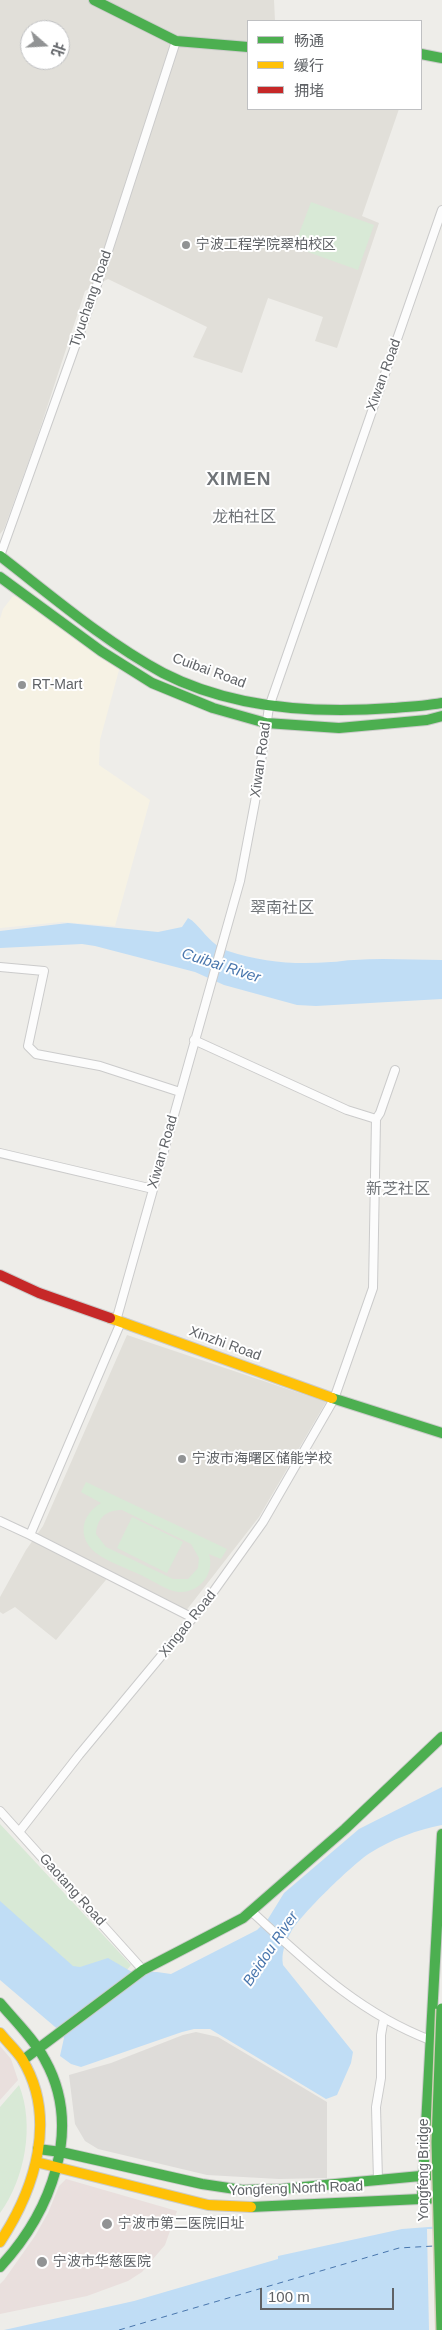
<!DOCTYPE html>
<html>
<head>
<meta charset="utf-8">
<style>
	body { margin:0 }
	#map { position:relative; width:442px; height:2330px; overflow:hidden; background:#eeede9; font-family:Arial,"Noto Sans SC",sans-serif }
	canvas { display:block }
	.legend { position:absolute; left:247px; top:20px; width:175px; height:90px; box-sizing:border-box; background:#fff; border:1px solid #bfc0c2; margin:0; padding:6px 9px; list-style:none; font-size:15px; color:#5f6266 }
	.legend li { display:flex; align-items:center; gap:10px; height:25px }
	.legend b { width:25px; border:1px solid #bfc0c2 }
	.north { position:absolute; left:20px; top:20px; width:50px; height:50px; box-sizing:border-box; background:#fff; border:1px solid #bfc0c2; border-radius:50%; rotate:109deg; font-size:14px; font-weight:700; line-height:20px; text-align:center; color:#5f6266 }
	.north::after { content:''; display:block; margin:auto; width:18px; height:22px; background:#919394; clip-path:polygon(50% 0,100% 100%,50% 72%,0 100%) }
	.scale { position:absolute; left:260px; top:2288px; width:134px; height:22px; box-sizing:border-box; border:2px solid #5f6266; border-top:0; padding-left:6px; font-size:15px; line-height:18px; white-space:nowrap; color:#5f6266; -webkit-text-stroke:4px #fff; paint-order:stroke }
</style>
</head>
<body>
<div id="map">
<canvas width="442" height="2330"></canvas>
<ul class="legend">
<li><b style="height:6px;background:#4caf50"></b>畅通</li>
<li><b style="height:6px;background:#ffc107"></b>缓行</li>
<li><b style="height:6px;background:#c62828"></b>拥堵</li>
</ul>
<div class="north">北</div>
<div class="scale">100 m</div>
</div>
<script>
const context = document.querySelector('canvas').getContext('2d');
context.lineJoin = 'round';
function fillPath(path, color) { context.fillStyle = color; context.fill(path, 'evenodd'); }
function stroke(path, color, width, dash) { context.strokeStyle = color; context.lineWidth = width; context.lineCap = dash ? 'butt' : 'round'; context.setLineDash(dash || []); context.stroke(path); }
function label(font, color, halo, rows, align = 'center') {
  context.font = font + ' Arial,"Noto Sans SC",sans-serif'; context.lineWidth = 4; context.setLineDash([]); context.textBaseline = 'middle'; context.strokeStyle = halo; context.fillStyle = color; for (const [text, x, y, turn = 0] of rows) {
    context.save(); context.translate(x, y); context.rotate((+turn || 0) * Math.PI / 180); context.textAlign = isNaN(turn) ? turn : align; if (halo) context.strokeText(text, 0, 0); context.fillText(text, 0, 0); context.restore();
  }
}
fillPath(new Path2D(`
	M13 596 22 598 119 670 100 740 99 765 150 800 115 926 62 922 0 928V619L3 609Z`), '#f6f2e4');
fillPath(new Path2D(`
	M196 2032 218 2037 327 2102V2178L279 2179 207 2175 98 2149 85 2141 75 2124 69 2075 111 2063 183 2035Z`), '#dedcd9');
fillPath(new Path2D(`
	M0 0H274L275 21H248V109H399L362 216 379 223 337 348 315 341 323 317 268 298 242 373 193 357 207 327 108 279 85 291 36 441 4 529 0 534ZM30 30H60V60H30Z
	M127 1335 326 1402 259 1517 185 1612 110 1575 56 1640 15 1607 3 1614 0 1612V1597L26 1550 43 1526Z`), '#e1dfd9');
fillPath(new Path2D(`
	M0 2046 11 2059 18 2080 0 2100Z
	M66 2179 177 2211 165 2245 142 2272 128 2281 87 2296 0 2314V2284L4 2280 35 2236 48 2213 59 2186Z`), '#e9dfdd');
fillPath(new Path2D(`
	M311 202 374 225 358 270 294 247Z
	M86 1482 227 1549 221 1559 209 1554C215 1573 200 1593 179 1592 167 1591 152 1580 141 1575 126 1568 108 1562 96 1553 76 1537 82 1514 101 1503L81 1492ZM122 1510 191 1544 199 1558 198 1568 188 1579H173L106 1547 96 1534C97 1518 106 1510 122 1510Z
	M132 1517 183 1542 167 1573 117 1548Z
	M0 1824 131 1965 126 1971 72 1970 0 1903Z
	M19 2085C35 2125 25 2179 0 2213V2107Z`), '#d8e9d6');
fillPath(new Path2D(`
	M188 918C199 923 209 945 228 951 262 962 295 965 331 962 338 962 346 960 354 960 383 958 413 960 442 960V999L316 1006 297 1005 224 985 195 972 95 946 82 944 0 948V931L68 923 158 932 182 927Z
	M442 1787V1825C417 1830 392 1839 370 1853 354 1863 300 1915 291 1932 285 1943 281 1953 283 1965L353 2052 351 2063 337 2095 326 2099 210 2029H194L182 2032 81 2067 71 2064 60 2056 64 2038 61 2032 0 1980V1901L73 1966 80 1967 108 1958 132 1972H157L171 1974 257 1930 268 1919 284 1893 359 1829Z
	M442 2226V2330H4L134 2301 278 2259V2256L402 2229Z`), '#c0ddf5');
fillPath(new Path2D(`
	M427 2229H442V2330H429Z`), '#eeede9');
stroke(new Path2D(`
	M119 2330 399 2248 434 2246`), '#4976ad', 1, [6, 5]);
const street = new Path2D(`
	M0 556 97 285 176 41
	M0 967 44 971 28 1046 36 1054 100 1066 180 1092
	M194 1040 347 1110 376 1119
	M0 1153 153 1189
	M116 1321 240 881 255 802 269 707 442 210
	M121 1322 30 1535 193 1618
	M0 1521 30 1535
	M0 1811 143 1970
	M19 1832 79 1755 206 1602 263 1522 334 1399 373 1288 376 1119 380 1113 395 1070
	M251 1911C308 1963 357 2012 430 2040
	M378 2180 376 2107 381 2078V2035L384 2018`);
const fast = new Path2D(`
	M94 0 176 41 248 47
	M421 54 442 58
	M0 556C53 597 104 641 163 673 233 709 316 714 393 708 409 707 426 706 442 703
	M0 577 101 651 152 683 213 708 266 723 339 728 427 720 442 716
	M332 1398 442 1433
	M0 2003C15 2021 34 2039 45 2060 84 2130 50 2213 0 2267
	M23 2060 143 1970 243 1918 345 1829 442 1737
	M38 2149 61 2152 202 2184 242 2190 282 2189 442 2174
	M422 2198 442 1834
	M251 2207 442 2198`);
const slow = new Path2D(`
	M110 1318 332 1398
	M0 2033C7 2042 16 2050 22 2059 58 2118 35 2189 0 2242
	M36 2162 208 2205 251 2207`);
const jam = new Path2D(`
	M0 1275 39 1293 110 1318`);
stroke(street, '#cbcbcb', 10);
stroke(fast, '#cbcbca', 12);
stroke(slow, '#cbcbca', 12);
stroke(jam, '#cbcbca', 12);
stroke(street, '#fcfcfc', 8);
stroke(fast, '#4caf50', 10);
stroke(slow, '#ffc107', 10);
stroke(jam, '#c62828', 10);
const fastBridge = new Path2D(`
	M442 2009 437 2142 442 2330`);
stroke(fastBridge, '#d4ceb9', 14, []);
stroke(fastBridge, '#4caf50', 11);
for (const [x, y, r, color] of [
	[186,245,5,"#919394"],
	[22,685,5,"#919394"],
	[182,1459,5,"#919394"],
	[107,2224,6,"#919394"],
	[42,2262,6,"#919394"]
]) { const dot = new Path2D(); dot.arc(x, y, r, 0, 2 * Math.PI); context.fillStyle = color; context.fill(dot); stroke(dot, '#fff', 2); }
label('14px', '#5f6266', '#fff', [
	["宁波工程学院翠柏校区",196,245],
	["RT-Mart",32,685],
	["宁波市海曙区储能学校",192,1459],
	["宁波市第二医院旧址",118,2224],
	["宁波市华慈医院",53,2262]
], 'left');
label('14px', '#5f6266', '#fff', [
	["Tiyuchang Road",91,299,-71],
	["Xiwan Road",384,375,-70],
	["Cuibai Road",209,671,20],
	["Xiwan Road",261,760,-82],
	["Xiwan Road",163,1152,-74],
	["Xinzhi Road",225,1344,20],
	["Xingao Road",188,1624,-51],
	["Gaotang Road",72,1890,48],
	["Yongfeng Bridge",424,2170,-90],
	["Yongfeng North Road",296,2189,-2]
]);
label('italic 15px', '#4976ad', '#fff', [
	["Cuibai River",221,966,18],
	["Beidou River",271,1949,-56]
]);
label('16px', '#707478', '#fff', [
	["龙柏社区",244,518],
	["翠南社区",282,909],
	["新芝社区",398,1190]
]);
context.letterSpacing = '1px';
label('bold 19px', '#707478', '#fff', [
	["XIMEN",239,480]
]);
context.letterSpacing = '0px';
</script>
</body>
</html>
